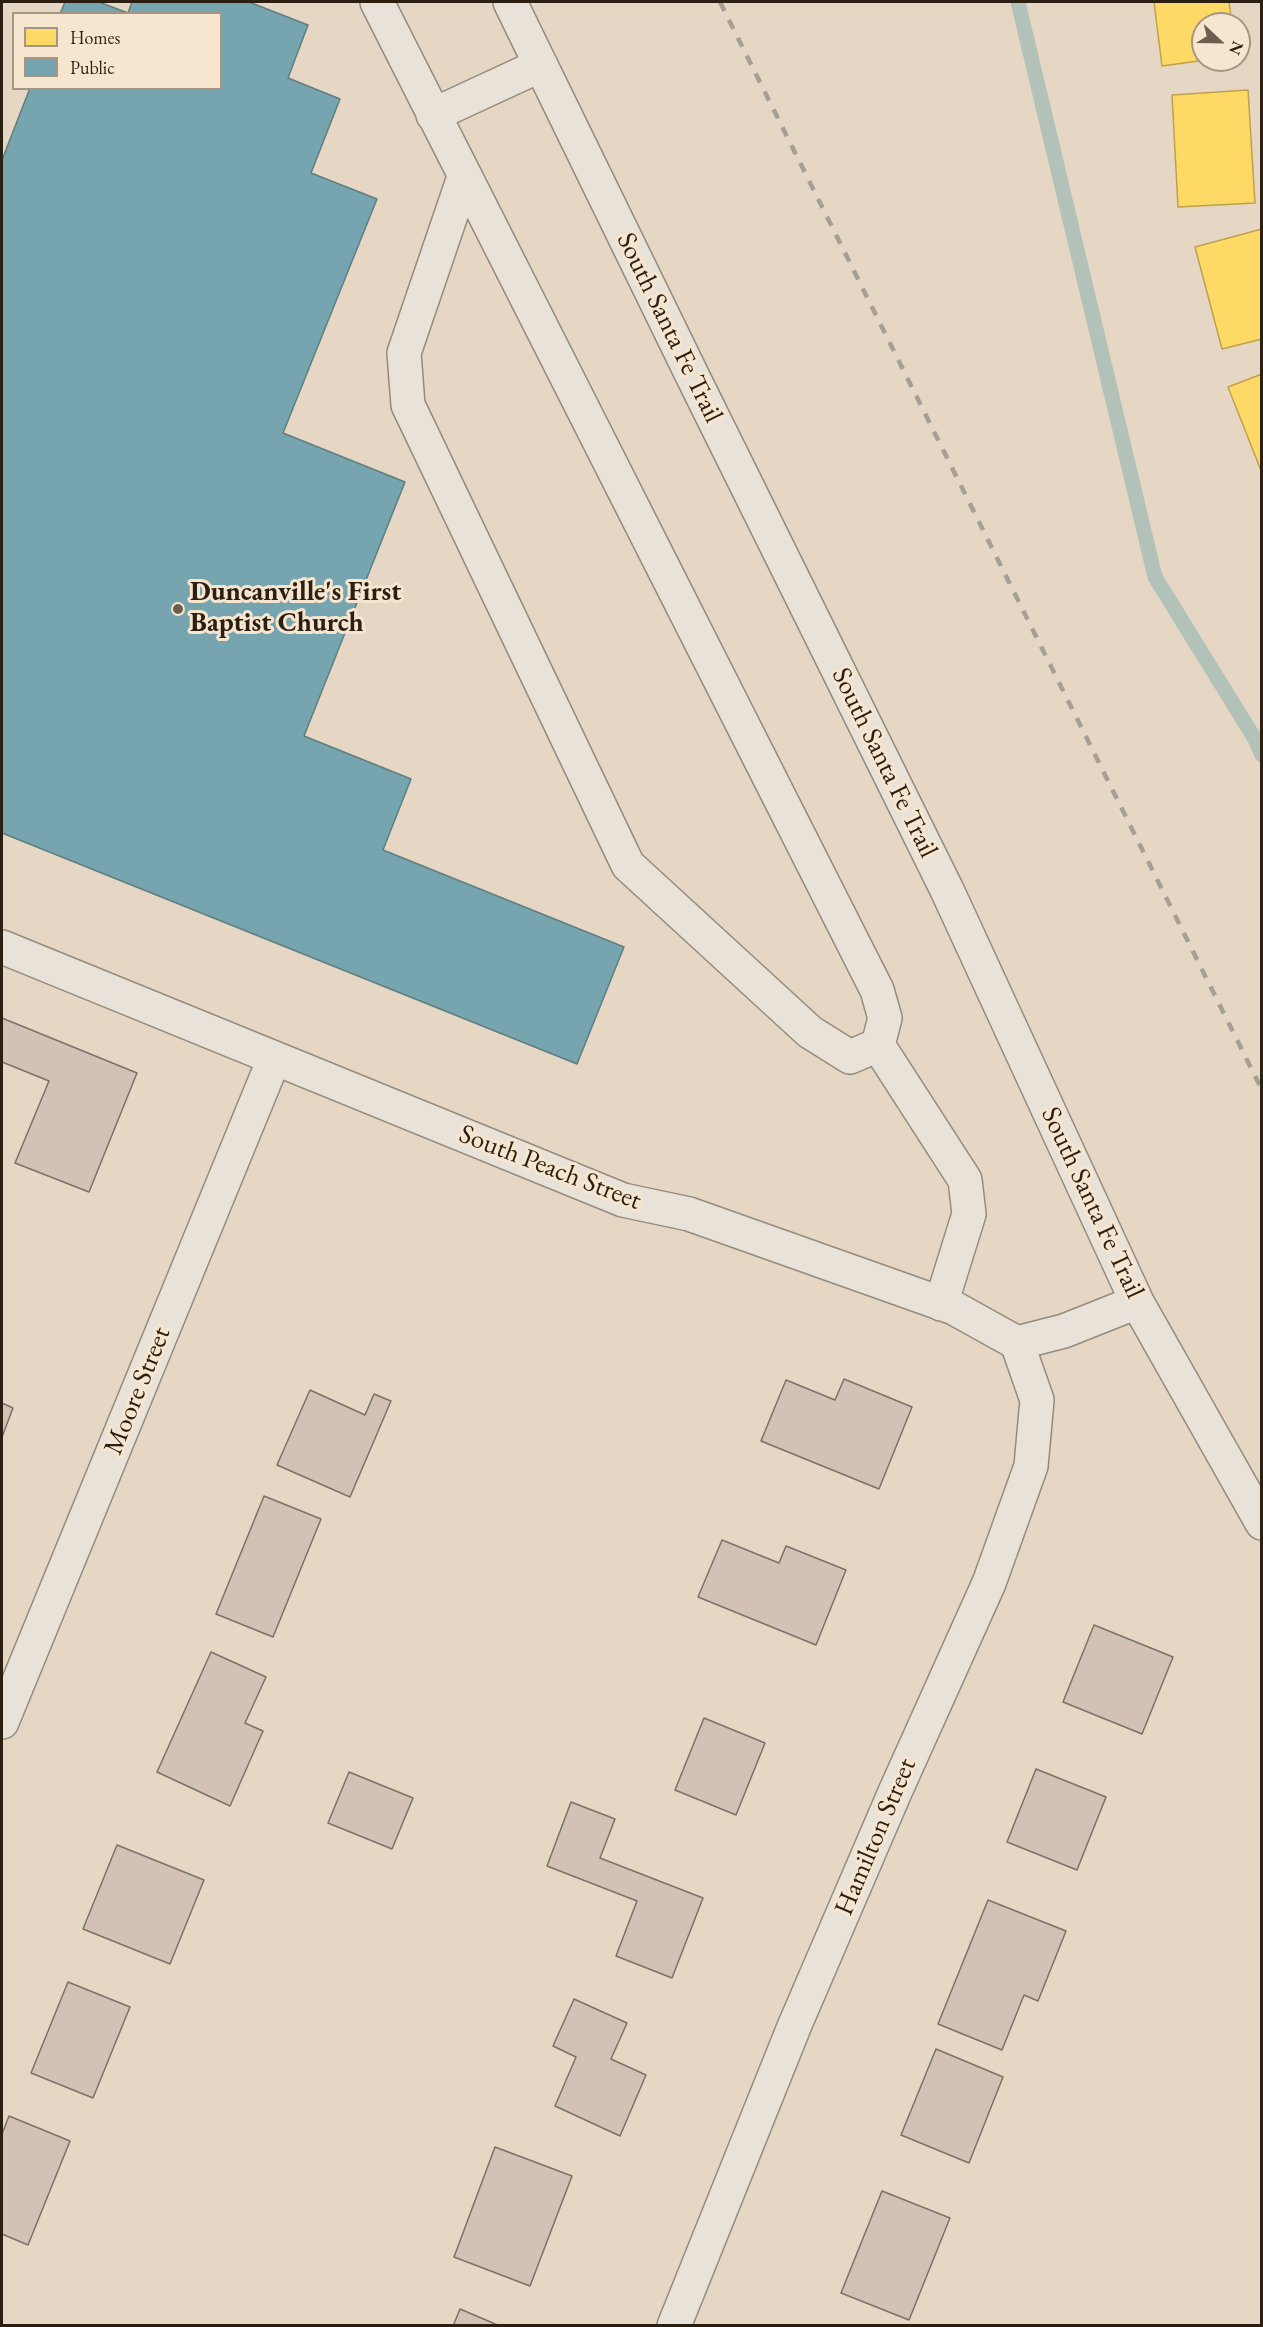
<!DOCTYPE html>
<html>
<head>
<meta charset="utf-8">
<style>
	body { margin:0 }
	#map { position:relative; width:1263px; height:2327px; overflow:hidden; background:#e5d7c3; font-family:"EB Garamond",serif }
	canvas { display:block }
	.frame { position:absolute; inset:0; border:3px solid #2b1f12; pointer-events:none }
	.legend { position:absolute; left:12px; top:12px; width:210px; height:78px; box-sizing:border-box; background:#f7e6cf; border:2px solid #a59683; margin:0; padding:8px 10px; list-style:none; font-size:18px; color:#2b1f12 }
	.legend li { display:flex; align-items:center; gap:12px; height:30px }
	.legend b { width:30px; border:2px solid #a59683 }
	.north { position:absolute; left:1191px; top:12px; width:60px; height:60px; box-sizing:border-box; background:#f7e6cf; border:2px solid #a59683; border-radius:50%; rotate:112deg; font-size:16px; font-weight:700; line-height:24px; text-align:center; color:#2b1f12 }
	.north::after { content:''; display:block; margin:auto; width:21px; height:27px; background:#6c5f50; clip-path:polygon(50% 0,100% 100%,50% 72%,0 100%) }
</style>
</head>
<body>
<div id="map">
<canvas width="1263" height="2327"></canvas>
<div class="frame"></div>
<ul class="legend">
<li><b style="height:16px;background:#ffd966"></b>Homes</li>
<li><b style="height:16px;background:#76a5af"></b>Public</li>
</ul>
<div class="north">N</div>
</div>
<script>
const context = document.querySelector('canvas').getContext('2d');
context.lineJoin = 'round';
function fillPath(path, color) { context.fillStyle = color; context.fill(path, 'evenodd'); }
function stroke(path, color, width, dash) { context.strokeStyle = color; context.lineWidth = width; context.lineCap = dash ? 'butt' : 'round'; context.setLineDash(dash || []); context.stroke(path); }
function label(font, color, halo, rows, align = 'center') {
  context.font = font + ' "EB Garamond",serif'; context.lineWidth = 6; context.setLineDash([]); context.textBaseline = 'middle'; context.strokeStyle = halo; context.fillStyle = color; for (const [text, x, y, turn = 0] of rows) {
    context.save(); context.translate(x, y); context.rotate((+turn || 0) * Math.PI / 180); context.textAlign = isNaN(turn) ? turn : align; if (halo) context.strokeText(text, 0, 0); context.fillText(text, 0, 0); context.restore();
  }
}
const homes = new Path2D(`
	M1154 2H1229L1232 24H1203V60H1206L1162 66Z
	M1248 90 1255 203 1178 207 1172 95Z
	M1262 229V339L1222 349 1195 247Z
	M1262 374V473L1228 387Z`);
fillPath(homes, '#ffd966');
stroke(homes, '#bfa14d', 1.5);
const public = new Path2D(`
	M65 2H99L128 13 132 2H249L308 25 288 78 340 99 311 173 377 199 283 433 405 482 304 736 411 779 383 850 624 947 577 1064 2 833V160L30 88H220V14H60Z`);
fillPath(public, '#76a5af');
stroke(public, '#607d80', 1.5);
stroke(new Path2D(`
	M1018 2 1155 577 1255 739 1262 755`), '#b2c2b8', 15);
const building = new Path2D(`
	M2 1018 137 1073 89 1192 15 1163 49 1081 2 1062Z
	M844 1379 912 1407 879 1489 761 1441 786 1380 835 1400Z
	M310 1390 365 1415 374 1394 391 1401 350 1497 277 1465Z
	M2 1403 13 1408 2 1437Z
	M264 1496 321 1519 273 1637 216 1614Z
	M722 1540 779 1563 786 1546 846 1570 816 1645 698 1597Z
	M1094 1625 1173 1657 1142 1734 1063 1702Z
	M211 1652 266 1677 245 1723 263 1731 230 1806 157 1772Z
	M704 1718 765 1743 736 1815 675 1790Z
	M1036 1769 1106 1797 1077 1870 1007 1842Z
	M349 1772 413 1798 392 1849 328 1823Z
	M571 1802 615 1819 600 1858 703 1898 672 1978 616 1956 637 1901 547 1866Z
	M117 1845 204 1880 170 1964 83 1929Z
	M988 1900 1066 1931 1038 2001 1024 1995 1002 2050 938 2024Z
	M68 1982 130 2007 93 2098 31 2073Z
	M574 1999 627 2023 611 2059 646 2075 620 2136 555 2106 576 2057 553 2046Z
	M936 2049 1003 2077 969 2163 901 2135Z
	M9 2116 70 2141 28 2245 2 2234V2134Z
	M495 2147 572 2176 530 2286 454 2257Z
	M882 2191 950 2218 909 2320 841 2293Z
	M460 2309 500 2326H453Z`);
fillPath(building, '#d2c1b4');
stroke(building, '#7a7266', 1.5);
const minor = new Path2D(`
	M377 2 877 990 885 1018 878 1045 850 1057 810 1032 628 865 408 405 404 353 464 177
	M510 2 692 375 947 890 1137 1302 1262 1523
	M433 115 541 65
	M2 947 623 1200 689 1214 954 1308 1017 1343 1064 1331 1137 1302
	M878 1045 965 1180 969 1214 941 1304
	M2 1722 274 1059
	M674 2326 794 2027 895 1792 989 1583 1031 1466 1037 1400 1017 1343`);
stroke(minor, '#948b7e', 36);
stroke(minor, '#e9e2d8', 33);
stroke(new Path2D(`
	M720 2 1262 1090`), '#a59f96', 4.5, [10, 10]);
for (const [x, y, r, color] of [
	[178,609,6,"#6c5f50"]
]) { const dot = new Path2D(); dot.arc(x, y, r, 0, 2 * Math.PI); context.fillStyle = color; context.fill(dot); stroke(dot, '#f7e6cf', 2); }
label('27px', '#2b1f12', '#f7e6cf', [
	["South Santa Fe Trail",669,328,64],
	["South Santa Fe Trail",884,763,64],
	["South Peach Street",550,1168,21],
	["South Santa Fe Trail",1092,1203,65],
	["Moore Street",138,1391,-68],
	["Hamilton Street",876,1837,-67]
]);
label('bold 27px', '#2b1f12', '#f7e6cf', [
	["Duncanville's First",190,593],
	["Baptist Church",190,624]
], 'left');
</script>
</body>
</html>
